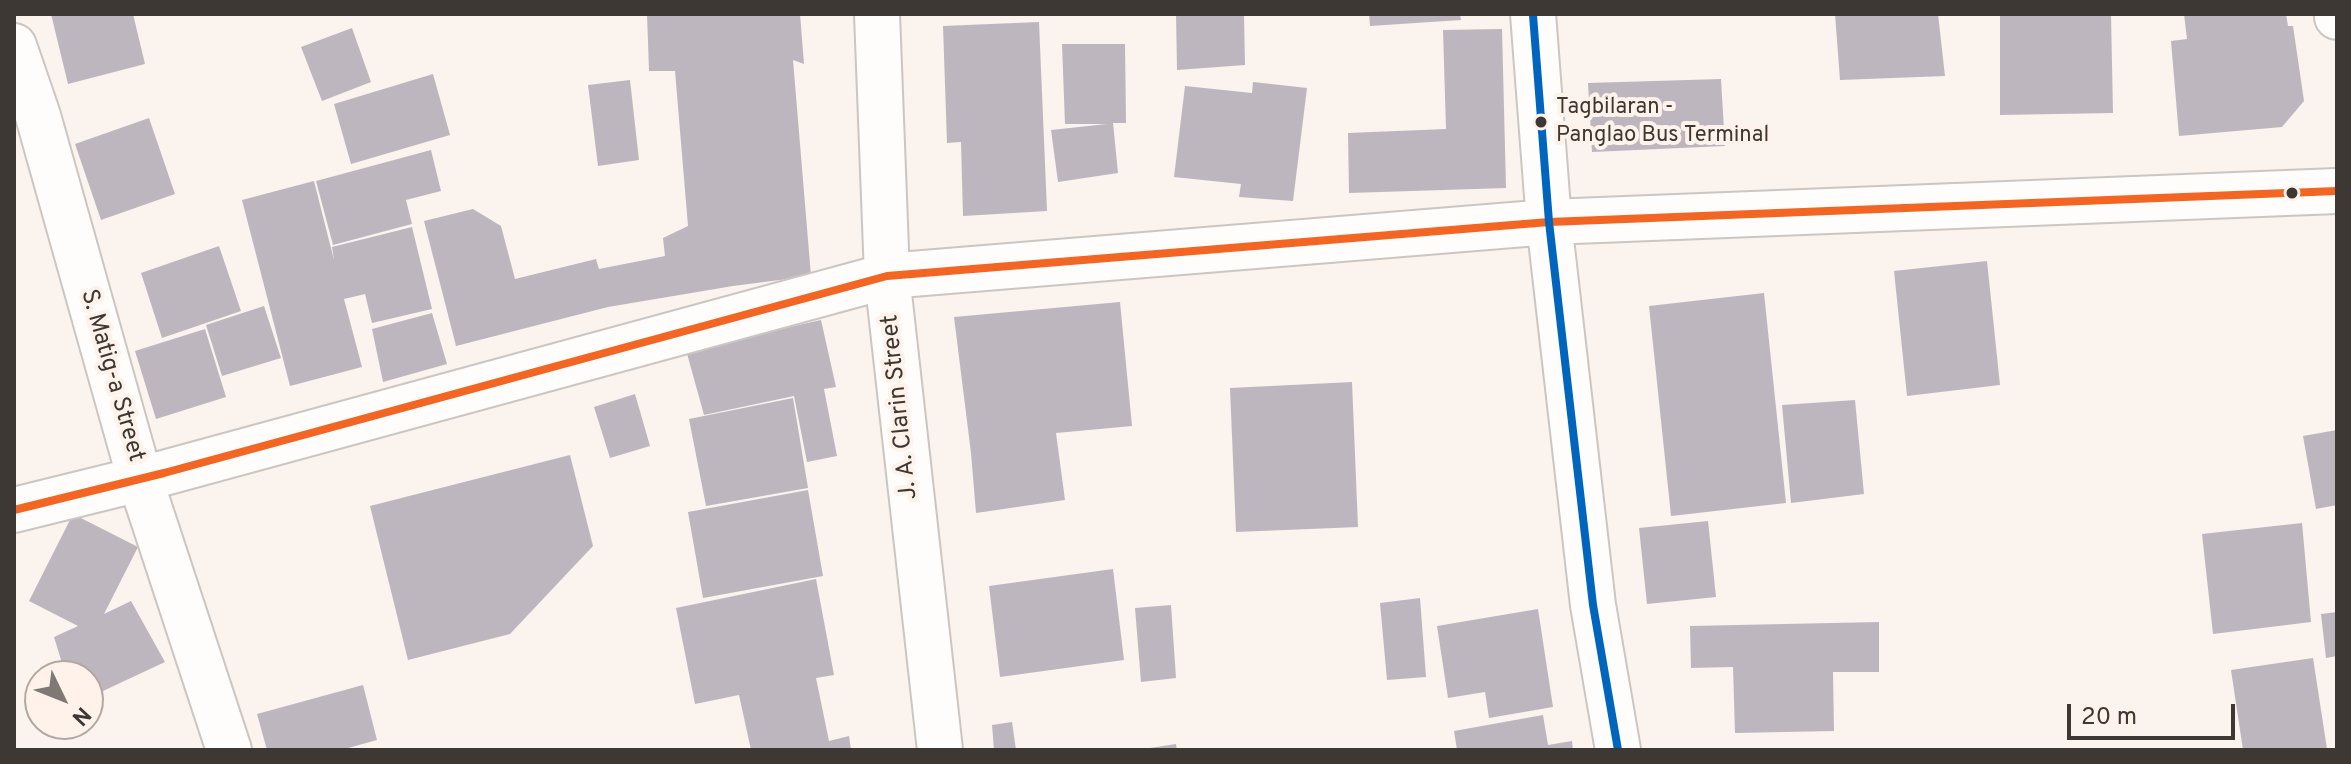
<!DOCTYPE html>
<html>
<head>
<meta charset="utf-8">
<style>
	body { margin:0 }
	#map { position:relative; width:2351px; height:764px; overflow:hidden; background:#faf3ee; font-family:Overpass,sans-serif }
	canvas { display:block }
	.frame { position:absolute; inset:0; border:16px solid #3d3834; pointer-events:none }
	.north { position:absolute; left:24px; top:660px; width:80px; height:80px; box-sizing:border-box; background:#fef2ea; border:2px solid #b1a8a1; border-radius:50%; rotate:133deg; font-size:22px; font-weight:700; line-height:32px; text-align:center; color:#3d3834 }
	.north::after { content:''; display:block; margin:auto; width:28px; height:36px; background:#7f7975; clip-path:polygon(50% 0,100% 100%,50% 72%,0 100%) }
	.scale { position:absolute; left:2067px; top:704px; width:168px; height:36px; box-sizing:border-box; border:4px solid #3d3834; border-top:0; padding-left:10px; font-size:24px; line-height:28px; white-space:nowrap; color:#3d3834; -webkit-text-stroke:6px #fef2ea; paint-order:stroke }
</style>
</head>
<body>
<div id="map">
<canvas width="2351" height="764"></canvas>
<div class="frame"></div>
<div class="north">N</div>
<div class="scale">20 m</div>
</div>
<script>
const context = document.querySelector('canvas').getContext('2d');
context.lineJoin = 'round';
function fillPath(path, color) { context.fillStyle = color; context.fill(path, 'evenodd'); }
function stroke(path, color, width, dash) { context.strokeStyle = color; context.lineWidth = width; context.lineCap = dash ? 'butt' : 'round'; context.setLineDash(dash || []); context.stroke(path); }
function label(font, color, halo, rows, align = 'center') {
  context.font = font + ' Overpass,sans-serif'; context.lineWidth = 8; context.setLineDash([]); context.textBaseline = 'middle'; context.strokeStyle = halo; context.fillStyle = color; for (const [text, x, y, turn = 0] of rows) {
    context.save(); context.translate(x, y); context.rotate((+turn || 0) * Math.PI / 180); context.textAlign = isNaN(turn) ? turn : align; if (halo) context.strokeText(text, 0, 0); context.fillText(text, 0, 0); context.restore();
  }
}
fillPath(new Path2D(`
	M51 14H133L145 64 68 84Z
	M647 14H800L804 64 793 60 811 276 733 286 608 307 456 346 424 221 473 209 501 226 515 279 596 259 599 269 665 256 663 238 688 226 675 71H649Z
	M1176 14H1244L1245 65 1177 70Z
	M1369 14H1460L1461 20 1370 26Z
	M1835 14H1938L1945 76 1840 80Z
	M2000 14H2111L2113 113 2000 115Z
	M2184 14H2286L2288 26H2293L2304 101 2282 127 2179 136 2171 41 2187 39Z
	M1039 22 1047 211 963 216 961 142 947 143 943 26Z
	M352 28 371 82 322 101 301 47Z
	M1502 29 1506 188 1349 193 1348 133 1446 129 1443 30Z
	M1062 44H1125L1126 123H1113L1118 173 1058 182 1051 130 1107 124H1065Z
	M433 74 450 135 351 164 334 104Z
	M1721 79 1725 146 1592 152 1588 83Z
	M630 80 639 160 598 166 588 85Z
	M1253 82 1307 88 1293 201 1239 197 1241 184 1174 177 1185 86 1252 93Z
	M149 118 175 194 101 220 75 144Z
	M431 150 441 191 406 200 412 224 333 245 316 181Z
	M314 181 334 260 332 247 412 227 432 309 372 323 365 294 344 299 362 367 290 386 242 200Z
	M219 246 241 311 162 338 141 273Z
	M1987 261 2000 385 1907 396 1894 271Z
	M1764 293 1786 503 1671 516 1649 306Z
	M1120 302 1132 426 1056 433 1065 500 976 513 971 453 954 317Z
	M264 306 281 358 222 376 206 325Z
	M432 313 447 364 383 382 372 329Z
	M821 320 836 387 824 389 837 456 807 462 794 396 704 415 686 350Z
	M205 329 226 397 156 419 135 351Z
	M1352 382 1358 527 1236 532 1230 388Z
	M635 394 650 446 610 458 594 407Z
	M793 398 808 488 706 506 689 419Z
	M1855 400 1864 494 1791 503 1782 405Z
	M2337 430V505L2316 509 2303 436Z
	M570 455 593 546 510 634 408 660 370 506Z
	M808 490 823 576 703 598 688 512Z
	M73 514 138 547 104 614 131 601 165 662 88 698V676H66L54 637 78 626 29 601Z
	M1708 521 1716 597 1647 604 1639 528Z
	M2302 523 2311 622 2213 634 2202 534Z
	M1113 569 1124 660 1000 677 989 586Z
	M816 579 834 675 816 678 829 741 849 736 851 750H751L739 695 695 704 676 608Z
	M1420 598 1426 677 1387 680 1380 603Z
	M1171 605 1176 678 1141 682 1135 608Z
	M1538 609 1553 707 1489 718 1485 692 1448 698 1437 626Z
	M2337 612V656L2326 658 2321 614Z
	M1879 622V672H1833L1834 731 1735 733 1733 667 1691 668 1690 626Z
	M2313 658 2327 749 2243 750 2231 670Z
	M363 685 377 740 341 750H267L257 714Z
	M1543 715 1548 745 1572 741 1573 750H1457L1454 731Z
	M1012 722 1016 750H994L992 725Z
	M1176 744 1177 750H1150V748Z`), '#beb6bf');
const street = new Path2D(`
	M1533 14 1549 222 1593 605 1618 750
	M2337 14V17
	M14 46 38 116 140 479 229 750
	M14 510 164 473 887 276 1549 222 2337 191`);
const secondary = new Path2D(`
	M877 14 887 276 940 750`);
stroke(street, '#ccc6c2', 48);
stroke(secondary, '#ccc6c2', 48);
stroke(street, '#fefdfc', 44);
stroke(secondary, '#fefdfc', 44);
stroke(new Path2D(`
	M14 510 164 473 887 276 1549 222 2337 191`), '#f26522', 8);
stroke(new Path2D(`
	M1533 15 1549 222 1593 605 1618 750`), '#0065bd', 8);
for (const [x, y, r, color] of [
	[1541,122,7,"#3d3834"],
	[2292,193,7,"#3d3834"]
]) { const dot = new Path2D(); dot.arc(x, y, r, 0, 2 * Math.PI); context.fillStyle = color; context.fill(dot); stroke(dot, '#fef2ea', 3); }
label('22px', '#3d3834', '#fef2ea', [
	["Tagbilaran -",1556,109],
	["Panglao Bus Terminal",1556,137]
], 'left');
label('24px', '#3d3834', '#fef2ea', [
	["S. Matig-a Street",111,376,74],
	["J. A. Clarin Street",901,407,-96]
]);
</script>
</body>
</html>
